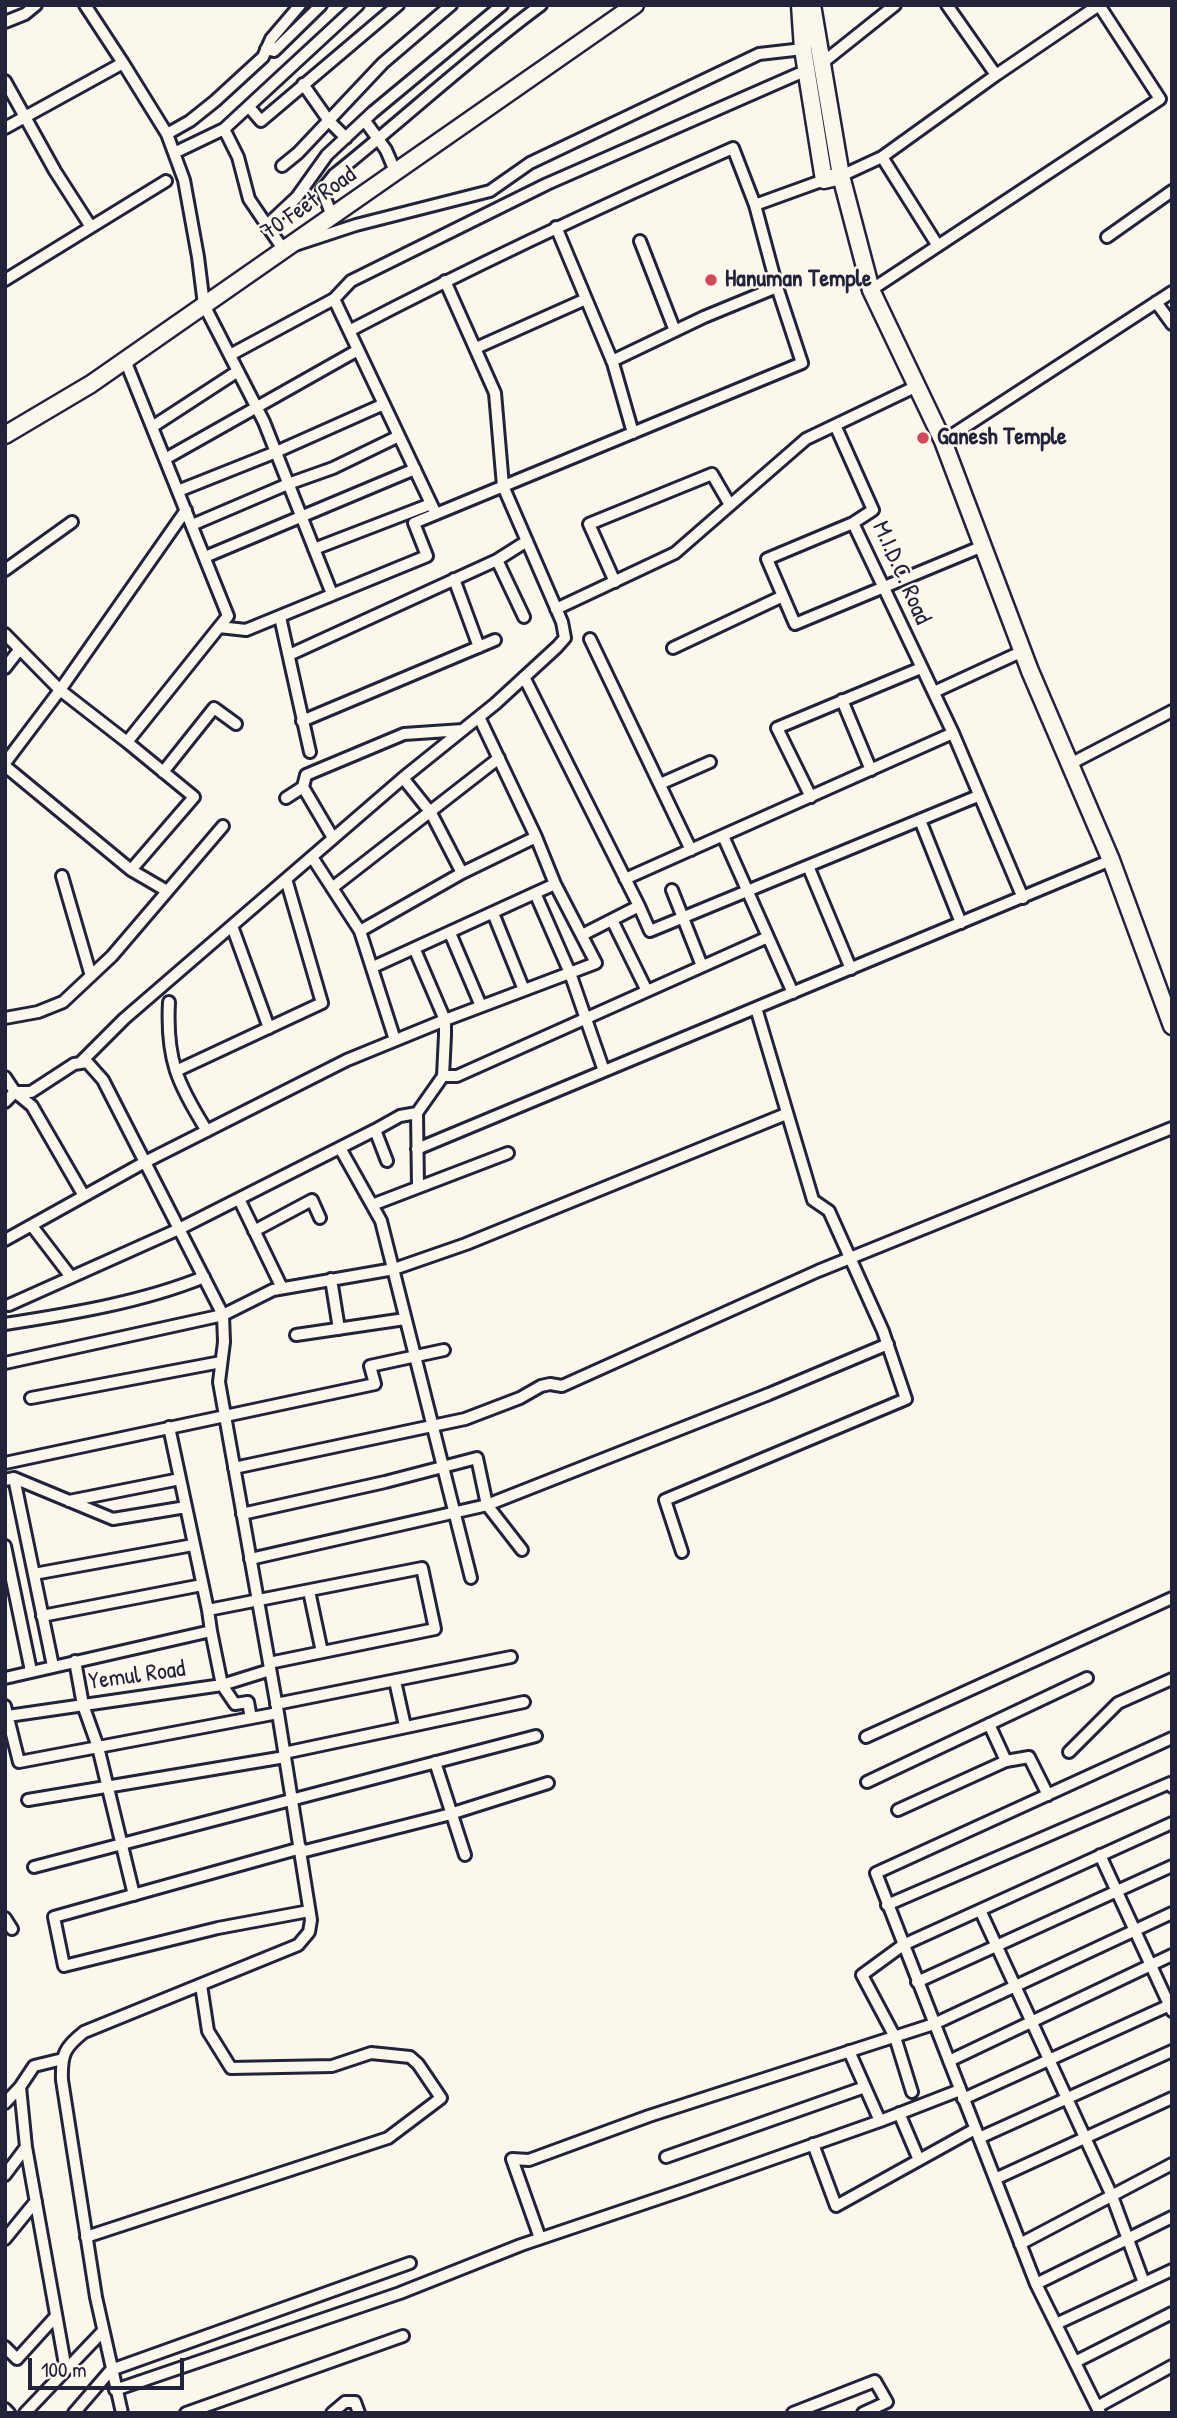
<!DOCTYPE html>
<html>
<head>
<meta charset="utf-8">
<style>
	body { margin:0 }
	#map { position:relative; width:1177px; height:2418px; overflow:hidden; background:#fbf7ec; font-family:"Patrick Hand",sans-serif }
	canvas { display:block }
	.frame { position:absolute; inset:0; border:7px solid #22223b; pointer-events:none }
	.scale { position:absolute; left:28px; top:2358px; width:156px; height:32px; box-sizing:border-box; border:4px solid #22223b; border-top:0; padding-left:9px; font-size:21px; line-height:24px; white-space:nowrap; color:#22223b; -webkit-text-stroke:5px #fbf7ec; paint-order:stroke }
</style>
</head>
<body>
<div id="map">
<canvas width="1177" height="2418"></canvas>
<div class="frame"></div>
<div class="scale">100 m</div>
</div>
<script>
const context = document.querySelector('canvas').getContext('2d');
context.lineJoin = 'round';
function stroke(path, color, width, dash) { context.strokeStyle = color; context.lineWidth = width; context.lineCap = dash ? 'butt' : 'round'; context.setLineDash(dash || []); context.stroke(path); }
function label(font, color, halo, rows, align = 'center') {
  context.font = font + ' "Patrick Hand",sans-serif'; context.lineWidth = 5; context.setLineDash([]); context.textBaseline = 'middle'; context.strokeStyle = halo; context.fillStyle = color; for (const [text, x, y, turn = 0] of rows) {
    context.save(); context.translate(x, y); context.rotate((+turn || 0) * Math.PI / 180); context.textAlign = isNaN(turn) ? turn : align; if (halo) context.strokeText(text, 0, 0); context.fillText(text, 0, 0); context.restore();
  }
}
const street = new Path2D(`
	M947 5 996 75
	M5 22 25 14 36 5
	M266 49 274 51 321 5
	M123 63 167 134 184 180 198 257 204 305 264 422 332 594
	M821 64 895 5
	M5 81 55 171 91 227
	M303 84 329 121 346 138
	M249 107 261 121 398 5
	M365 121 386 150 395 171
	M5 128 123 63 85 5
	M224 129 238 157 249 199 283 249 356 225 490 191 530 163 759 54 803 49
	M167 134 190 121 215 101 263 57 271 39 300 5
	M174 153 224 129 358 5
	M882 157 938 246
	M282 166 298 153 383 63 451 5
	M841 176 882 157 996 75 1099 5
	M755 205 777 287
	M332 216 322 190 334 175C404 119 469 58 541 5
	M266 226 297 197 327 155 373 112 502 5
	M556 227 613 363 633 433
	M1107 237 1172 191
	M640 241 675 331
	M5 280 166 181
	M871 290 1160 99 1099 5
	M334 299 351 281 547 184 807 70
	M1156 302 1172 324
	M349 331C475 265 603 205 733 148L755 205 824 180
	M476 348 586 299
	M230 355 334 299 436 514
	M835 425 873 510 853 523 953 733 1023 898
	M152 427 238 371
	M943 441 1172 292
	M165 459 358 350
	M178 491 276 452 384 404
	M853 523 767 559 795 624 983 546
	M192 525 288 484 333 468 399 436
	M314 549 431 504
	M205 557 415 469
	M497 560 527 541
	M5 570 72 522
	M454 579 479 647
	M615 582 589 524 712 474 730 505
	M556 609 675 553 806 439 917 386
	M280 617 310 752
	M219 627 246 630 427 556 414 523 802 363 777 287 704 317 612 361
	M5 634 60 690 127 742 228 616 125 360
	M590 639 691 850
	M673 648 783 596
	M289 655 497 560 524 617
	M5 668 19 650
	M524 677 639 906 582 935
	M934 692 1023 651
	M842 700 871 770
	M302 721 495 640
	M5 763 60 690 186 510
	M1070 764 1172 711
	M5 766 131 870 194 797 127 742
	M163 772 214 708 236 724
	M660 784 710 762
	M303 787 306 775 404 734 463 730
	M811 797 777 728 921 668
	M286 798 303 787 333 838
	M920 820 961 923
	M723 836 793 993
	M312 857 360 931 395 1040
	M808 866 851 969
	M131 870 167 891
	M462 873 536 837
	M62 876 91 976
	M625 879 953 733
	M332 888 499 758
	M672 890 702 966
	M535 893 570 973 604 1071
	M639 906 650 931 978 796
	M493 913 524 990
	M612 920 647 991
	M232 926 269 1028
	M360 931 462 873 431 813 403 778
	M450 933 481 1006
	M415 950 445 1020V1035L443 1076 417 1113 418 1187
	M373 967 555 884
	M169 1002C166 1059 177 1083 207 1131
	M5 1018 38 1012 63 1002 112 956 223 826
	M80 1063 124 1019 403 778 495 704 557 647 565 638 562 622 503 486 495 393 445 281
	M176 1071 322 1003 286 879
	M443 1076H457L768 937
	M5 1077 15 1092H31L74 1064 87 1062 103 1080 223 1315 224 1342 219 1382 278 1713 311 1920 309 1932 298 1945 84 2032C65 2047 61 2054 62 2080L96 2297 122 2413
	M5 1102 15 1092 32 1106 84 1196
	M375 1130 400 1116 417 1113
	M340 1148 381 1221 471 1578
	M417 1149 1111 860
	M239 1199 282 1288
	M372 1205 508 1153
	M32 1226 71 1277
	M254 1231 312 1200 320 1218
	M5 1240 145 1162 347 1060 445 1020 596 963 555 884 536 837 479 717
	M331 1279 339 1329
	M9 1305 179 1229 375 1130 387 1161
	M5 1324C70 1314 143 1302 204 1277
	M296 1335 405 1319
	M5 1363 223 1315 273 1290 394 1269 466 1244 786 1114
	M31 1398 221 1362
	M169 1427 208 1610
	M5 1463 375 1384 370 1366 444 1350
	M234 1468 465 1419 520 1398 541 1386 550 1384 562 1386 818 1271 1172 1128
	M14 1478 53 1666
	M5 1480 14 1478 113 1519 186 1507
	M69 1501 180 1479
	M242 1514 385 1482 477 1458 487 1505 522 1550
	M5 1546 31 1671
	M682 1552 665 1500 906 1399 883 1331 829 1211 813 1200 756 1008
	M250 1559 487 1505 769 1394 888 1344
	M34 1574 193 1545
	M309 1591 322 1652
	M42 1616 202 1585
	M211 1631 222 1685 235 1704 248 1702 251 1718
	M75 1661 83 1705 98 1747 134 1895
	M5 1678 211 1631 208 1610 422 1568 435 1629 269 1663
	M395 1681 405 1726
	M276 1704 511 1657
	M5 1706 19 1762 278 1713
	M8 1716 222 1685 270 1670
	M989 1724 1006 1761
	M866 1737 1172 1598
	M1069 1752 1118 1703 1172 1679
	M284 1753 524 1702
	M435 1762 465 1855
	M867 1782 1087 1678
	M28 1800 285 1757
	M898 1810 1006 1761 1029 1757 1048 1795
	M301 1848 54 1917 64 1966 218 1928 309 1911
	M301 1852 447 1815 548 1783
	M1100 1855 1172 2011
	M34 1867 536 1736
	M887 1905 1170 1783 1172 1787
	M980 1910 1112 2196 1144 2283
	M5 1918 12 1929
	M917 1982 1172 1866
	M849 2051 880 2121 960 2090
	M949 2061 1172 1955
	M912 2092 895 2037 862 1975 903 1945 1172 1823
	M963 2099 1172 2004
	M5 2103 20 2087
	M899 2113 919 2160
	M979 2138 1172 2051
	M813 2144 836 2206 975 2129
	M26 2147 66 2370
	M666 2157 865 2087
	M5 2175 26 2147 20 2087 34 2066 63 2059
	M995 2179 1172 2098
	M86 2237 388 2138 441 2098 418 2064 410 2057 371 2053 332 2066 231 2068 208 2031 201 1985
	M540 2238 512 2159 529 2160 649 2116 934 2024 1172 1913
	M5 2239 36 2201
	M1020 2244 1172 2164
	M1036 2284 1172 2217
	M1056 2324 1172 2270
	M5 2347 17 2359 56 2316
	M1075 2362 1172 2313
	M115 2390 400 2293 521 2245 684 2190 880 2121
	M1097 2407 1172 2366
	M5 2409 9 2413
	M25 2413 103 2331
	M74 2413 111 2370 410 2263
	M186 2413 403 2336
	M332 2413 345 2402H355L359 2413
	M793 2413 875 2381 887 2402 863 2413
	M1100 2413 1036 2284 876 1873 1172 1738`);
const secondary = new Path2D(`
	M800 5 803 49 824 180 841 176
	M812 5 841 176 871 290 943 441 1030 671 1111 860 1172 1026
	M5 435 91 384 635 5`);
stroke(street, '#22223b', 16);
stroke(secondary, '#22223b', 21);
stroke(street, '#fbf7ec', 10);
stroke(secondary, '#fbf7ec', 16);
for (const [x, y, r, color] of [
	[711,280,7,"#d1495b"],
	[923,438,7,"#d1495b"]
]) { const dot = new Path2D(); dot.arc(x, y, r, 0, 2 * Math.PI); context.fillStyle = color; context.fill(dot); stroke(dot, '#fbf7ec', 2.5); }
label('24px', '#22223b', '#fbf7ec', [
	["70 Feet Road",309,204,-35],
	["M.I.D.C. Road",901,573,66],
	["Yemul Road",137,1676,-8]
]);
label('bold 24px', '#22223b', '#fbf7ec', [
	["Hanuman Temple",725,280],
	["Ganesh Temple",937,438]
], 'left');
</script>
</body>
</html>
